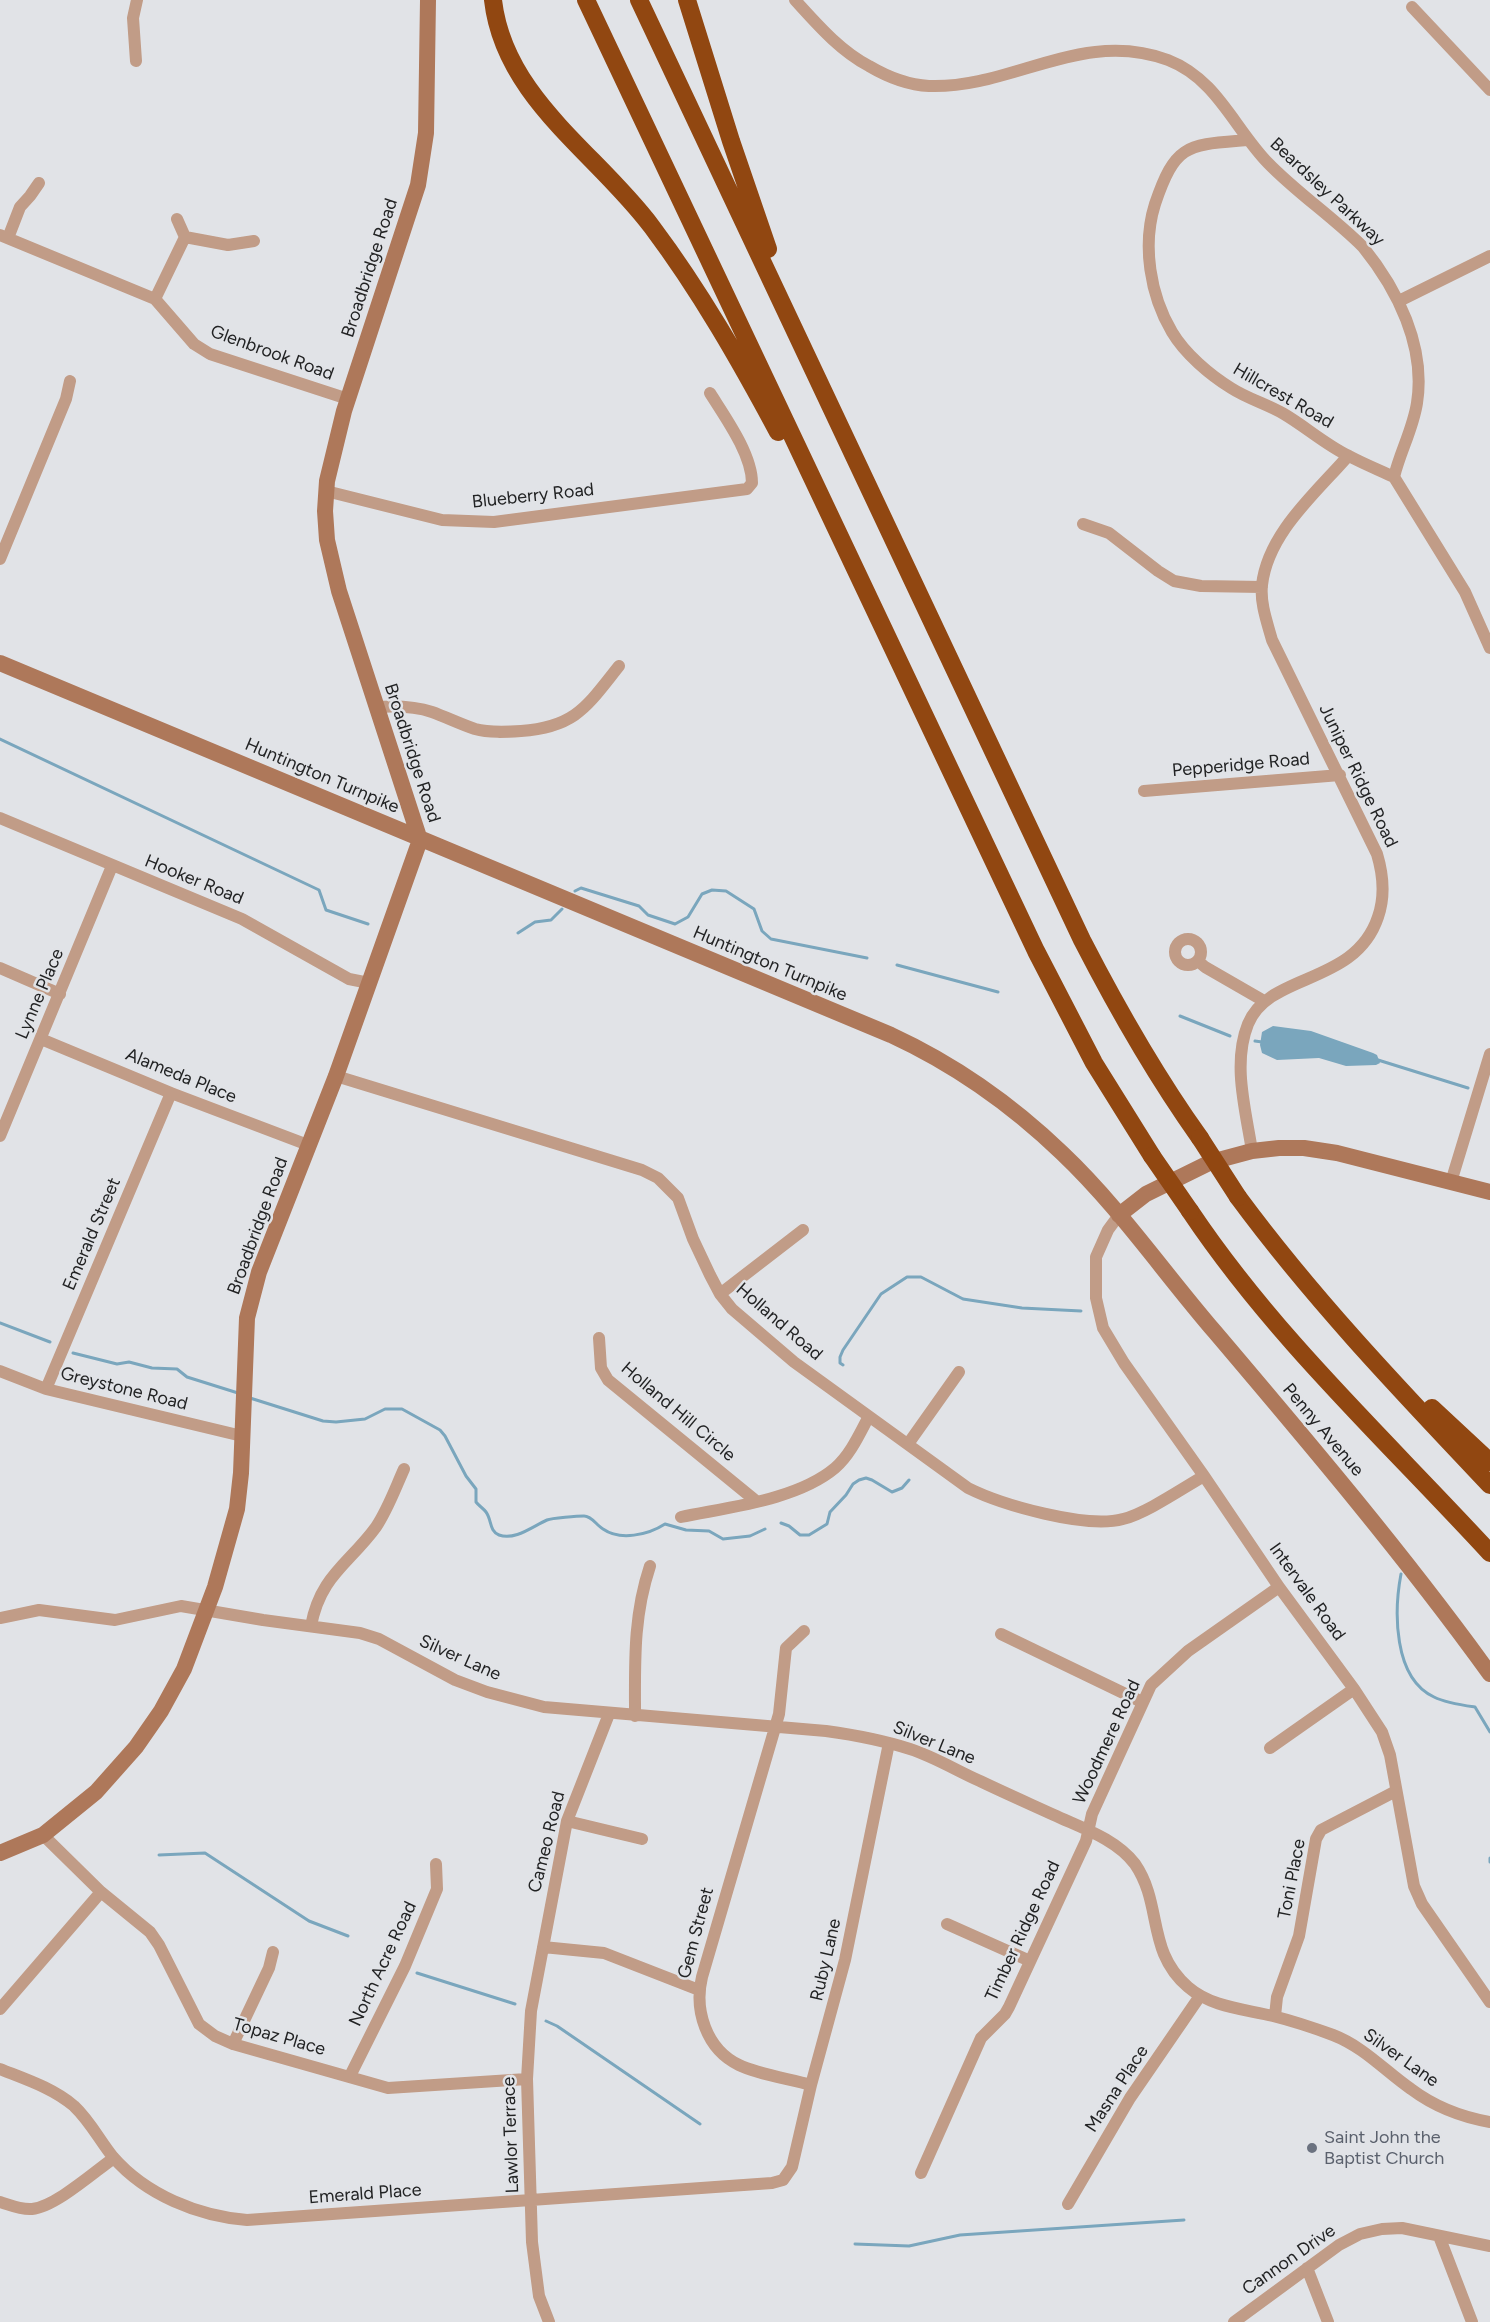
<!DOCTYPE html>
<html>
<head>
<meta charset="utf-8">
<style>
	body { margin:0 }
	canvas { display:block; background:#e1e3e7 }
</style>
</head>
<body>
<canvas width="1490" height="2322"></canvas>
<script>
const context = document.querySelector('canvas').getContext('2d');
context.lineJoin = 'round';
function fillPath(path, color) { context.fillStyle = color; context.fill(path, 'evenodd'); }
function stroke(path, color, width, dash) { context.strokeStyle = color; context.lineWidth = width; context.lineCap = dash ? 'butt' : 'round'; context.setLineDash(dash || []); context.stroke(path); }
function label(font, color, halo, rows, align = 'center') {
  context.font = font + ' Figtree,sans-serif'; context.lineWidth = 5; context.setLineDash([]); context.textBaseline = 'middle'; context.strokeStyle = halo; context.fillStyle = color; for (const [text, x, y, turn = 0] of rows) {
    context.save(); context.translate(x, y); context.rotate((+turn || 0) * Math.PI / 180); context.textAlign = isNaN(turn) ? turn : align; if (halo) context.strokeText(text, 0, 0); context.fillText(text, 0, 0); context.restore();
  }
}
fillPath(new Path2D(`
	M1273 1026 1311 1031 1373 1053 1377 1055 1380 1063 1376 1065 1346 1066 1319 1058 1277 1060 1262 1053 1260 1045 1262 1032Z`), '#7aa6bd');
stroke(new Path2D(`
	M0 739 319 890 326 910 368 924
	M575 891 581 888 639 906 648 915 675 924 688 917 702 894 712 890 726 891 754 909 762 931 771 939 867 958
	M518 933 535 922 551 920 562 909
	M897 965 998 992
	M1180 1016 1230 1036
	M1255 1041 1262 1042
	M1378 1060 1468 1088
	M0 1323 50 1342
	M73 1353 117 1364 129 1362 152 1368 177 1369 187 1377 238 1393
	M843 1365 840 1363V1357L843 1350 881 1294 907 1277H921L963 1299 1022 1308 1081 1311
	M250 1398 323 1421 336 1422 365 1419 385 1409H402L440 1430 445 1436 466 1476 476 1489V1502C479 1506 483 1508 486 1512 492 1520 489 1531 499 1535 515 1541 533 1526 547 1520 552 1518 578 1516 584 1516 592 1516 596 1525 603 1529 620 1541 648 1535 665 1524L686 1530 709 1531 723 1539 750 1536 765 1529
	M781 1523 789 1526 800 1535H809L827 1524 830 1512 846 1495 853 1484 859 1480 866 1478 872 1480 892 1492 902 1488 909 1480
	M1401 1574C1394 1611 1393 1678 1434 1697 1446 1703 1461 1705 1475 1707L1490 1732
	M159 1855 205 1853 309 1921 348 1936
	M1490 1858V1862
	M417 1973 515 2004
	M546 2021 557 2026 700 2124
	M855 2244 909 2246 960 2235 1184 2220`), '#7aa6bd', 3);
stroke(new Path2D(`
	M795 0C817 24 839 50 869 66 886 76 908 85 929 86 1012 89 1082 28 1168 60 1217 79 1234 128 1268 163 1297 193 1333 217 1363 247 1397 289 1426 346 1417 403 1413 429 1400 452 1394 477L1465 592 1490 648
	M1412 7 1490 90
	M136 61 133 18 137 0
	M1249 140C1188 145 1176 142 1155 204 1142 245 1150 295 1172 332 1185 354 1210 375 1231 388 1248 399 1267 404 1284 414 1306 427 1326 445 1349 456 1364 464 1379 470 1394 477
	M0 235 155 299 194 344 210 354 348 399
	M185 237 228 245 254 241
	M8 238 20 207 30 196 39 183
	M155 299 185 237 177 219
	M1399 301 1490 256
	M326 491 442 520 494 522 747 489 752 483C752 454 725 417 710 393
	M1083 524 1109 533 1158 571 1174 581 1201 586 1262 587
	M0 559 66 399 70 381
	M377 707C395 706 414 706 432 712 446 717 460 724 475 729 489 733 506 732 521 731 576 727 587 706 619 666
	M1144 791 1340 775
	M0 818 242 919 349 979 369 983
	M1175 952a13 13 0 1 1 26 0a13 13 0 1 1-26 0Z
	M1198 961 1205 967 1264 1001
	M0 968 60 994
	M41 1039 171 1093 308 1145
	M336 1076 642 1170 658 1178 678 1198 693 1239 710 1275 720 1294 732 1309 794 1362 968 1488C1002 1505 1086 1529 1123 1519 1145 1514 1183 1488 1204 1476
	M0 1136 112 866
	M1252 1151C1246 1111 1232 1064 1248 1024 1269 972 1355 986 1378 917 1385 897 1383 874 1377 854L1272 640C1267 622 1260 603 1262 585 1268 533 1316 493 1348 456
	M1451 1182 1490 1054
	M1119 1215 1108 1230 1096 1257V1298L1103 1328 1124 1363 1204 1476 1279 1587 1354 1689 1382 1732 1390 1755 1414 1886 1422 1904 1490 2002
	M720 1294 803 1230
	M599 1338 601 1368 608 1380 756 1501
	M0 1371 46 1389 242 1436
	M46 1389 171 1093
	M908 1444 959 1372
	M681 1517C729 1507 797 1500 835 1468 850 1455 859 1435 868 1418
	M0 1618 39 1610 115 1620 181 1606 263 1620 360 1633 379 1639 455 1680 487 1692 544 1707 826 1731C855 1735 882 1740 910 1749 935 1757 957 1771 980 1781 1005 1793 1030 1804 1054 1815 1082 1828 1116 1839 1135 1864 1163 1905 1146 1951 1188 1987 1211 2007 1244 2009 1273 2016 1293 2021 1314 2028 1333 2035 1364 2047 1385 2071 1411 2089 1435 2107 1461 2117 1490 2122
	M311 1626C320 1576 349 1564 376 1527 388 1509 395 1489 404 1469
	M804 1631 786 1648 779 1714 702 1977C694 2010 706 2049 739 2065 757 2074 790 2079 811 2085
	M1001 1634 1142 1702
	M635 1716C635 1663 633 1617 650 1566
	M1270 1748 1354 1689
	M567 1821 642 1839
	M43 1835 101 1892 150 1932 159 1945 199 2024 215 2036 233 2044 388 2088 527 2079
	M947 1924 1030 1961
	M543 1947 604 1953 699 1990
	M0 2009 101 1892
	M1275 2016 1277 1997 1299 1936 1316 1839 1321 1830 1396 1791
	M233 2044 269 1968 273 1952
	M0 2069C25 2079 53 2088 74 2106 90 2121 100 2141 113 2157 146 2195 198 2216 247 2220L772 2183 783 2180 792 2167 811 2085 845 1960 889 1743
	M350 2076 405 1966 437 1889 436 1864
	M921 2173 981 2038 1005 2014 1009 2007 1086 1841 1092 1814 1151 1685 1188 1651 1279 1587
	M0 2202C10 2205 21 2210 32 2209 55 2207 94 2172 114 2158
	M1068 2204 1130 2098 1200 1996
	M1439 2236 1472 2322
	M1307 2268 1328 2322
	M549 2322 539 2296 532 2242 527 2079 531 2011 567 1821 609 1714
	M1234 2322 1339 2245 1360 2234 1382 2229 1402 2228 1490 2246`), '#c19c87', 12);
stroke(new Path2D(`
	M0 663 891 1035C956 1065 1011 1104 1062 1153 1119 1207 1164 1273 1215 1332 1310 1444 1404 1555 1490 1674
	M1119 1215 1146 1194 1211 1162 1252 1151 1279 1148H1304L1337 1153 1490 1192
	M0 1853 43 1835 96 1792 136 1747 161 1711 184 1669 215 1587 237 1509 241 1473 247 1318 259 1272 336 1076 420 840 339 591 327 540 325 511 327 481 344 411 418 185 426 133 428 0`), '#ae785a', 16);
stroke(new Path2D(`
	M493 0C504 98 597 153 652 227 700 291 740 361 778 432
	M586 0 1036 951 1094 1063 1152 1156
	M639 0 1082 940C1117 1008 1155 1075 1200 1138
	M687 0 731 141 768 249
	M1238 1197C1314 1300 1402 1392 1490 1485
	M1190 1211C1275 1338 1388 1442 1490 1553
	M1432 1408 1490 1462`), '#914711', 18);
stroke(new Path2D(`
	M1200 1138 1238 1197
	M1152 1156 1190 1211`), '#914711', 18);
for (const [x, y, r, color] of [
	[1312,2148,6,"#6b7280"]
]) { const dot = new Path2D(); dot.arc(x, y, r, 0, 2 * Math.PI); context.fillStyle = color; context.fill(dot); stroke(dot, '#e1e3e7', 2); }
label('18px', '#222324', '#e1e3e7', [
	["Beardsley Parkway",1327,192,43],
	["Broadbridge Road",370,268,-72],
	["Glenbrook Road",272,353,20],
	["Hillcrest Road",1283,396,30],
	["Blueberry Road",533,496,-6],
	["Broadbridge Road",412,753,72],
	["Pepperidge Road",1241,765,-5],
	["Huntington Turnpike",322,776,23],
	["Juniper Ridge Road",1358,776,64],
	["Hooker Road",194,880,22],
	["Huntington Turnpike",770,964,23],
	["Lynne Place",40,994,-67],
	["Alameda Place",181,1076,22],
	["Broadbridge Road",258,1226,-70],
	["Emerald Street",92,1234,-67],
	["Holland Road",779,1322,41],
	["Greystone Road",124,1389,14],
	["Holland Hill Circle",678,1412,40],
	["Penny Avenue",1323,1430,50],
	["Intervale Road",1307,1592,54],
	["Silver Lane",460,1658,24],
	["Woodmere Road",1107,1742,-65],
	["Silver Lane",934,1743,22],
	["Cameo Road",547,1842,-76],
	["Toni Place",1292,1879,-79],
	["Timber Ridge Road",1023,1931,-65],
	["Gem Street",696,1933,-75],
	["Ruby Lane",826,1960,-77],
	["North Acre Road",383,1964,-65],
	["Topaz Place",279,2037,16],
	["Silver Lane",1401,2058,35],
	["Masna Place",1117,2089,-57],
	["Lawlor Terrace",511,2135,-92],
	["Emerald Place",365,2194,-4],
	["Cannon Drive",1289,2260,-35]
]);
label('18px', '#5b616d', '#e1e3e7', [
	["Saint John the",1324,2138],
	["Baptist Church",1324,2159]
], 'left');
</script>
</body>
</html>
